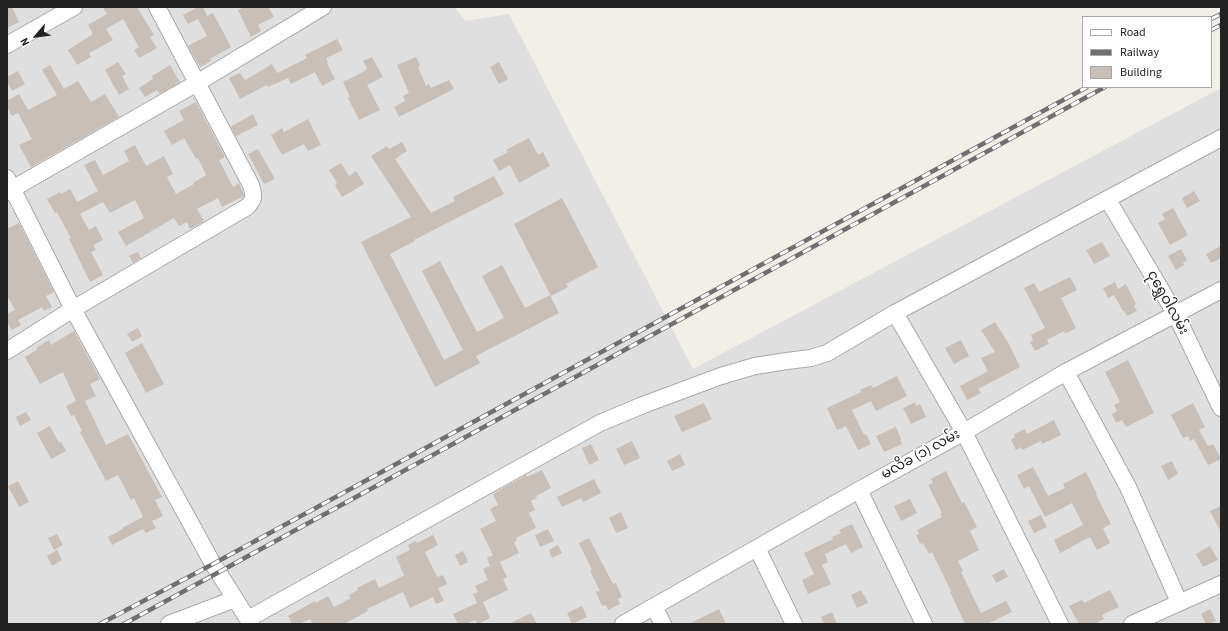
<!DOCTYPE html>
<html>
<head>
<meta charset="utf-8">
<style>
	body { margin:0 }
	#map { position:relative; width:1228px; height:631px; overflow:hidden; background:#f2efe9; font-family:"Source Sans 3",sans-serif }
	canvas { display:block }
	.frame { position:absolute; inset:0; border:8px solid #222; pointer-events:none }
	.legend { position:absolute; left:1082px; top:16px; width:130px; height:72px; box-sizing:border-box; background:#fff; border:1px solid #a7a7a7; margin:0; padding:5px 7px; list-style:none; font-size:12px; color:#222 }
	.legend li { display:flex; align-items:center; gap:8px; height:20px }
	.legend b { width:20px; border:1px solid #a7a7a7 }
	.north { position:absolute; left:16px; top:16px; width:40px; height:40px; -webkit-text-stroke:3px #fff; paint-order:stroke; rotate:242deg; font-size:11px; font-weight:700; line-height:16px; text-align:center; color:#222 }
	.north::after { content:''; display:block; margin:auto; width:14px; height:18px; background:#222; clip-path:polygon(50% 0,100% 100%,50% 72%,0 100%) }
</style>
</head>
<body>
<div id="map">
<canvas width="1228" height="631"></canvas>
<div class="frame"></div>
<ul class="legend">
<li><b style="height:5px;background:#fff"></b>Road</li>
<li><b style="height:5px;background:#707070"></b>Railway</li>
<li><b style="height:11px;background:#c7bfb8"></b>Building</li>
</ul>
<div class="north">N</div>
</div>
<script>
const context = document.querySelector('canvas').getContext('2d');
context.lineJoin = 'round';
function fillPath(path, color) { context.fillStyle = color; context.fill(path, 'evenodd'); }
function stroke(path, color, width, dash) { context.strokeStyle = color; context.lineWidth = width; context.lineCap = dash ? 'butt' : 'round'; context.setLineDash(dash || []); context.stroke(path); }
function label(font, color, halo, rows, align = 'center') {
  context.font = font + ' "Source Sans 3","Noto Sans Myanmar",sans-serif'; context.lineWidth = 3; context.setLineDash([]); context.textBaseline = 'middle'; context.strokeStyle = halo; context.fillStyle = color; for (const [text, x, y, turn = 0] of rows) {
    context.save(); context.translate(x, y); context.rotate((+turn || 0) * Math.PI / 180); context.textAlign = isNaN(turn) ? turn : align; if (halo) context.strokeText(text, 0, 0); context.fillText(text, 0, 0); context.restore();
  }
}
fillPath(new Path2D(`
	M7 7H455L465 21 509 14 693 369 1221 88V624H7Z`), '#e0dfdf');
fillPath(new Path2D(`
	M7 7H12L19 22 7 28Z
	M103 7H137L154 35 150 37 157 48 139 58 134 50 139 47 123 19 106 29 113 40 89 53 91 57 77 65 68 50 93 34 88 25 107 14Z
	M198 7H203L207 16 213 13 231 47 210 59 211 61 200 67 188 46 207 36 198 19 188 24 183 15Z
	M245 7H268L274 17 258 25 261 31 251 37 238 10Z
	M337 39 343 50 326 58 328 62 327 63 335 79 322 86 315 72 291 84 288 78 268 87 267 85 240 99 229 78 240 73 245 80 272 64 277 73 307 58 305 55Z
	M372 57 383 77 367 85 380 110 359 120 348 98 350 97 343 82 365 71 367 68 363 61Z
	M416 57 420 66 418 67 426 86 429 84 431 88 449 80 454 89 399 117 394 107 405 101 403 96 409 93 397 65Z
	M118 62 126 74 122 76 129 89 119 95 105 70Z
	M499 62 508 79 499 84 490 67Z
	M50 65 64 89 78 81 91 102 105 94 119 117 31 167 19 145 32 139 18 113 12 116 7 107V101L19 94 28 110 57 95 42 70Z
	M170 65 180 82 160 94 157 90 145 97 139 88 153 79 152 76Z
	M18 71 25 84 12 91 7 81V77Z
	M196 102 225 157 219 160 233 187 239 183 244 196 222 207 218 198 197 209 204 221 190 229 187 222 179 226 174 218 126 246 118 232 144 218 135 200 110 213 103 202 80 214 89 230 96 226 103 240 93 245 96 250 91 252 103 275 90 282 69 239 71 238 57 212 55 213 47 199 60 192 61 194 70 189 77 202 98 191 84 165 95 160 103 175 129 161 124 151 135 145 146 166 164 156 173 174 167 177 176 194 194 184 193 183 206 175 198 158 196 159 184 138 172 145 164 131 184 120 179 111Z
	M253 114 258 125 236 136 231 127 232 126Z
	M308 119 321 145 308 151 304 144 282 155 271 135 282 128 284 132Z
	M529 138 538 155 543 152 550 166 519 183 510 165 499 171 493 160 508 152 506 150Z
	M402 142 407 151 395 159 431 213 455 201 453 197 494 176 504 194 414 240 415 241 390 254 444 360 463 350 422 271 440 261 477 332 504 318 482 276 502 265 525 308 550 295 559 313 476 356 480 363 435 387 361 242 411 217 371 156 387 146 389 149Z
	M258 149 275 179 264 184 248 154Z
	M341 163 349 176 356 171 364 184 342 197 335 185 337 183 329 170Z
	M1194 191 1200 201 1187 208 1182 198Z
	M562 198 598 267 566 284 568 287 551 296 514 224Z
	M1173 208 1188 235 1170 245 1158 223 1165 219 1162 214Z
	M19 223 54 292 46 296 52 307 44 311 42 307 18 320 21 325 12 330 7 322V314L15 310 7 295V229Z
	M1102 242 1110 256 1094 264 1086 250Z
	M1221 246V258L1211 263 1206 254Z
	M1181 249 1187 260 1183 263 1184 265 1176 270 1168 256Z
	M138 252 141 258 133 263 129 256Z
	M1070 277 1077 290 1061 298 1076 328 1065 334 1064 331 1047 340 1049 344 1035 351 1030 342 1033 340 1031 335 1045 328 1024 288 1034 283 1039 292Z
	M1115 282 1118 289 1126 284 1136 304 1134 306 1137 311 1127 316 1124 311H1123L1114 295 1108 298 1103 288Z
	M995 322 1009 344 1020 367 978 389 981 393 967 400 960 386 988 371 981 358 995 352 981 330Z
	M138 328 142 336 132 342 127 334Z
	M74 331 100 379 90 384 96 396 85 401 106 445 128 434 162 497 155 500 163 516 152 521 156 528 146 533 143 529 112 545 108 537 123 529 122 528 143 517 134 498 131 500 118 475 106 481 80 432 82 431 74 415 71 416 66 406 76 401 63 372 40 384 25 357 37 350 36 348 49 340 51 345Z
	M961 340 969 356 954 364 945 348Z
	M142 343 164 384 146 393 125 353Z
	M1128 360 1154 413 1126 427 1122 420 1116 423 1112 414 1117 411 1114 405 1120 402 1105 372Z
	M897 376 907 396 876 411 871 401 852 410 864 435 866 434 871 444 858 450 846 426 837 430 827 408 861 392 860 390 871 385 873 388Z
	M915 402 916 406 920 404 926 417 911 424 903 408Z
	M704 403 712 419 682 432 674 416Z
	M1193 403 1205 427 1199 430 1208 446 1213 444 1221 459 1208 465 1194 439 1190 441 1188 436 1183 438 1171 415Z
	M26 412 31 420 20 426 16 417Z
	M1054 420 1061 435 1042 444 1041 441 1022 450 1021 447 1016 450 1011 440 1015 437 1014 434 1025 429 1027 434Z
	M50 426 59 443 61 442 66 451 51 459 37 433Z
	M896 427 901 439 900 440 902 444 884 452 876 436Z
	M632 441 640 458 624 465 616 449Z
	M591 444 599 460 589 465 582 448Z
	M680 454 685 465 672 471 667 461Z
	M1172 461 1178 474 1168 480 1161 466Z
	M1033 467 1048 496 1065 488 1063 484 1086 472 1097 494 1096 495 1111 524 1103 528 1110 543 1097 550 1090 537 1060 553 1054 540 1083 525 1072 503 1045 517 1029 486 1024 489 1017 475Z
	M542 470 551 488 536 496 537 498 531 501 535 510 529 513 536 528 516 538 517 541 514 542 519 553 500 562 507 577 503 579 508 590 483 602 490 618 478 624 475 620 466 624H458L453 614 477 603 473 594 478 592 475 586 488 580 483 569 490 566 487 558 493 555 480 529 496 521 490 509 498 505 493 494 526 475 527 477Z
	M946 471 962 503 964 502 977 527 970 531 979 550 958 561 963 571 961 572 981 613 1006 601 1012 612 987 624H965L950 592 951 591 932 552 929 554 923 543 920 544 916 535 919 534 917 530 942 517 940 514 942 513 928 485 933 483 931 479Z
	M594 479 601 493 583 502 581 498 562 507 557 497Z
	M18 481 29 502 19 507 8 486Z
	M910 499 917 513 901 521 894 506Z
	M1221 506V532L1210 511Z
	M621 512 628 528 616 533 609 518Z
	M1041 515 1047 527 1034 533 1028 521Z
	M852 524 863 547 851 553 846 544 825 554 828 562 822 565 831 584 808 594 802 580 814 574 804 553 833 539 832 537 841 533 839 530Z
	M548 529 554 541 540 547 535 535Z
	M57 534 63 545 54 550 48 538Z
	M433 535 438 545 425 552 437 577 443 575 447 584 438 588 444 601 436 604 433 597 410 608 403 592 367 609 368 611 344 624H313L310 619 299 624H292L288 616 315 601 316 603 328 596 334 607 351 598 349 595 358 590 357 588 375 579 379 588 403 576 404 575 396 557 410 550 408 545 416 541 417 543Z
	M589 538 613 584 616 583 622 597 618 599 620 604 608 610 606 605 602 606 596 592 600 591 590 571 592 570 579 543Z
	M558 545 562 553 552 558 549 550Z
	M1210 546 1218 560 1203 567 1196 554Z
	M57 550 62 560 52 566 47 556Z
	M463 551 468 562 460 566 455 555Z
	M1004 569 1008 577 996 583 992 575Z
	M861 590 863 595 864 594 868 603 857 608 851 595Z
	M1110 590 1119 607 1102 615 1104 619 1095 624H1079L1069 606 1082 600 1084 603Z
	M582 606 587 617 572 624 567 613Z
	M719 609 726 624H689Z
	M1210 609 1216 621 1210 624H1206L1201 614Z
	M832 612 837 624H824L821 617Z
	M531 613 537 624H509Z`), '#c7bfb8');
const minor = new Path2D(`
	M7 45 74 7
	M7 178 73 309 213 564 251 624
	M7 192 197 83 323 7
	M1108 200 1176 315 1221 408
	M895 313 964 432 1060 624
	M7 351 73 309 247 207C255 199 254 196 251 185L157 7
	M1066 372 1128 487 1179 602
	M859 490 924 624
	M757 548 794 624
	M654 607 663 624
	M248 619 600 423 643 405 721 376 755 366 787 361 811 358 827 353 895 313 1221 138
	M169 624 235 599
	M623 624 859 490 964 432 1066 372 1221 290
	M1132 624 1221 584`);
stroke(minor, '#a9a9a9', 18);
stroke(minor, '#fff', 16);
const rail = new Path2D(`
	M1211 19 1221 14
	M1211 30 1221 25
	M100 624 213 564 1087 87
	M124 624 1105 87`);
stroke(rail, '#707070', 4.5);
stroke(rail, '#fff', 3, [9]);
label('14px', '#222', '#fff', [
	["ငုရွှေဝါလမ်း",1167,303,61],
	["မလိခ (၁) လမ်း",921,455,-29]
]);
</script>
</body>
</html>
